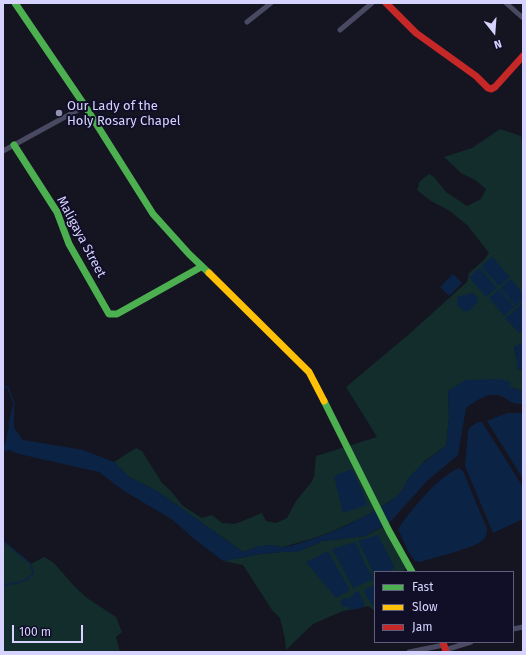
<!DOCTYPE html>
<html>
<head>
<meta charset="utf-8">
<style>
	body { margin:0 }
	#map { position:relative; width:526px; height:655px; overflow:hidden; background:#151421; font-family:"Fira Sans",sans-serif }
	canvas { display:block }
	.frame { position:absolute; inset:0; border:4px solid #d6d4ff; pointer-events:none }
	.legend { position:absolute; left:374px; top:571px; width:140px; height:72px; box-sizing:border-box; background:#110e27; border:1px solid #605d7d; margin:0; padding:5px 7px; list-style:none; font-size:12px; color:#d6d4ff }
	.legend li { display:flex; align-items:center; gap:8px; height:20px }
	.legend b { width:20px; border:1px solid #605d7d }
	.north { position:absolute; left:474px; top:12px; width:40px; height:40px; -webkit-text-stroke:3px #110e27; paint-order:stroke; rotate:163deg; font-size:11px; font-weight:700; line-height:16px; text-align:center; color:#d6d4ff }
	.north::after { content:''; display:block; margin:auto; width:14px; height:18px; background:#d6d4ff; clip-path:polygon(50% 0,100% 100%,50% 72%,0 100%) }
	.scale { position:absolute; left:12px; top:625px; width:71px; height:18px; box-sizing:border-box; border:2px solid #d6d4ff; border-top:0; padding-left:5px; font-size:12px; line-height:14px; white-space:nowrap; color:#d6d4ff; -webkit-text-stroke:3px #110e27; paint-order:stroke }
</style>
</head>
<body>
<div id="map">
<canvas width="526" height="655"></canvas>
<div class="frame"></div>
<ul class="legend">
<li><b style="height:5px;background:#4caf50"></b>Fast</li>
<li><b style="height:5px;background:#ffc107"></b>Slow</li>
<li><b style="height:5px;background:#c62828"></b>Jam</li>
</ul>
<div class="north">N</div>
<div class="scale">100 m</div>
</div>
<script>
const context = document.querySelector('canvas').getContext('2d');
context.lineJoin = 'round';
function fillPath(path, color) { context.fillStyle = color; context.fill(path, 'evenodd'); }
function stroke(path, color, width, dash) { context.strokeStyle = color; context.lineWidth = width; context.lineCap = dash ? 'butt' : 'round'; context.setLineDash(dash || []); context.stroke(path); }
function label(font, color, halo, rows, align = 'center') {
  context.font = font + ' "Fira Sans",sans-serif'; context.lineWidth = 4; context.setLineDash([]); context.textBaseline = 'middle'; context.strokeStyle = halo; context.fillStyle = color; for (const [text, x, y, turn = 0] of rows) {
    context.save(); context.translate(x, y); context.rotate((+turn || 0) * Math.PI / 180); context.textAlign = isNaN(turn) ? turn : align; if (halo) context.strokeText(text, 0, 0); context.fillText(text, 0, 0); context.restore();
  }
}
fillPath(new Path2D(`
	M500 129 521 136 523 150V343L514 347 517 361V369L523 370V391L510 387 448 391 449 418 446 446 426 460 409 478 399 495 378 509 364 517 328 533 311 539 283 547 269 545 255 548 243 552 174 503 155 490 129 477 114 462 136 448 142 451 162 483 171 491 183 506 202 518 212 515 222 523 235 524 262 513 266 521 276 523 287 518 296 501 310 484 314 477 316 456 377 437 346 387 408 335 467 282 469 273 483 261 489 253 468 226 450 211 431 201 417 190 420 181 429 174 434 177 446 192 467 206 481 199 486 189 475 180 461 173 444 157 472 148Z
	M386 525 409 567 401 572H375V611L368 606 343 611 313 624 286 650 285 639 280 618 272 610 243 565 223 561 261 554 282 552H297L323 541 365 536Z
	M3 541 31 564 44 557 54 563 75 587 87 598 116 617 122 632 116 637 120 652H3Z`), '#122d2b');
fillPath(new Path2D(`
	M492 257 510 277 499 286 481 266Z
	M480 268 497 288 486 297 469 277Z
	M453 274 462 283 449 296 440 287Z
	M511 279 523 293V300L516 306 500 288Z
	M499 289 515 307 504 316 489 298Z
	M470 293C475 294 478 296 478 302L469 311H464L457 305V298C461 295 465 296 470 293Z
	M523 303V330L519 333 505 318Z
	M523 343V370L517 369V361L514 347Z
	M499 379 510 382 511 387 523 391V404C511 404 512 402 503 397 490 390 476 401 466 408L458 455 427 481 390 522 365 536 323 541 297 552H282L261 554 223 561 193 538 173 520 124 491 99 472 19 454 9 450 3 452V446L5 445 14 404V428L23 440 83 450 114 462 129 477 155 490 174 503 243 552C251 549 260 545 269 545 274 545 280 548 285 547 315 541 374 516 398 495 403 491 405 483 409 478 420 465 433 455 446 446L449 418 448 391 465 380Z
	M507 413H523V479L487 421Z
	M478 422H482L523 487V519L493 533 465 466 468 432 469 428Z
	M459 468 463 471 487 529C487 533 486 537 483 540 473 549 435 557 420 562L415 561 409 553 398 529C410 511 439 476 459 468Z
	M352 469 364 495 367 505 343 513 334 476Z
	M378 535 395 568 388 572H375V576L358 541Z
	M356 542 364 562 374 579 353 588 332 549Z
	M328 551 350 590 336 598 306 562Z
	M375 585V607L366 596 364 591 365 589Z
	M358 591 365 604C362 609 357 609 351 610L348 607H343L340 601 345 598H351L354 593Z`), '#0b2446');
stroke(new Path2D(`
	M3 386 8 388 14 404 9 424 10 426
	M3 541 31 564 33 573C26 583 15 583 3 585`), '#0b2446', 1.5);
stroke(new Path2D(`
	M506 3 523 18
	M247 22 271 3
	M340 30 372 3
	M3 151 85 106
	M513 629 523 627
	M445 650 471 642
	M409 652 444 645`), '#494a62', 5);
stroke(new Path2D(`
	M15 3 85 106 153 214 189 254 209 273
	M14 145 57 212 69 244 109 314H117L201 267
	M324 401 389 531 412 572`), '#4caf50', 7);
stroke(new Path2D(`
	M209 273 309 372 324 401`), '#ffc107', 7);
stroke(new Path2D(`
	M386 3 416 33 476 76 488 88 491 89 495 87 523 56
	M443 642 446 652`), '#c62828', 7);
for (const [x, y, r, color] of [
	[59,113,4,"#9291b1"]
]) { const dot = new Path2D(); dot.arc(x, y, r, 0, 2 * Math.PI); context.fillStyle = color; context.fill(dot); stroke(dot, '#110e27', 1.5); }
label('13px', '#d6d4ff', '#110e27', [
	["Our Lady of the",67,106],
	["Holy Rosary Chapel",67,121]
], 'left');
label('13px', '#d6d4ff', '#110e27', [
	["Maligaya Street",81,237,62]
]);
</script>
</body>
</html>
